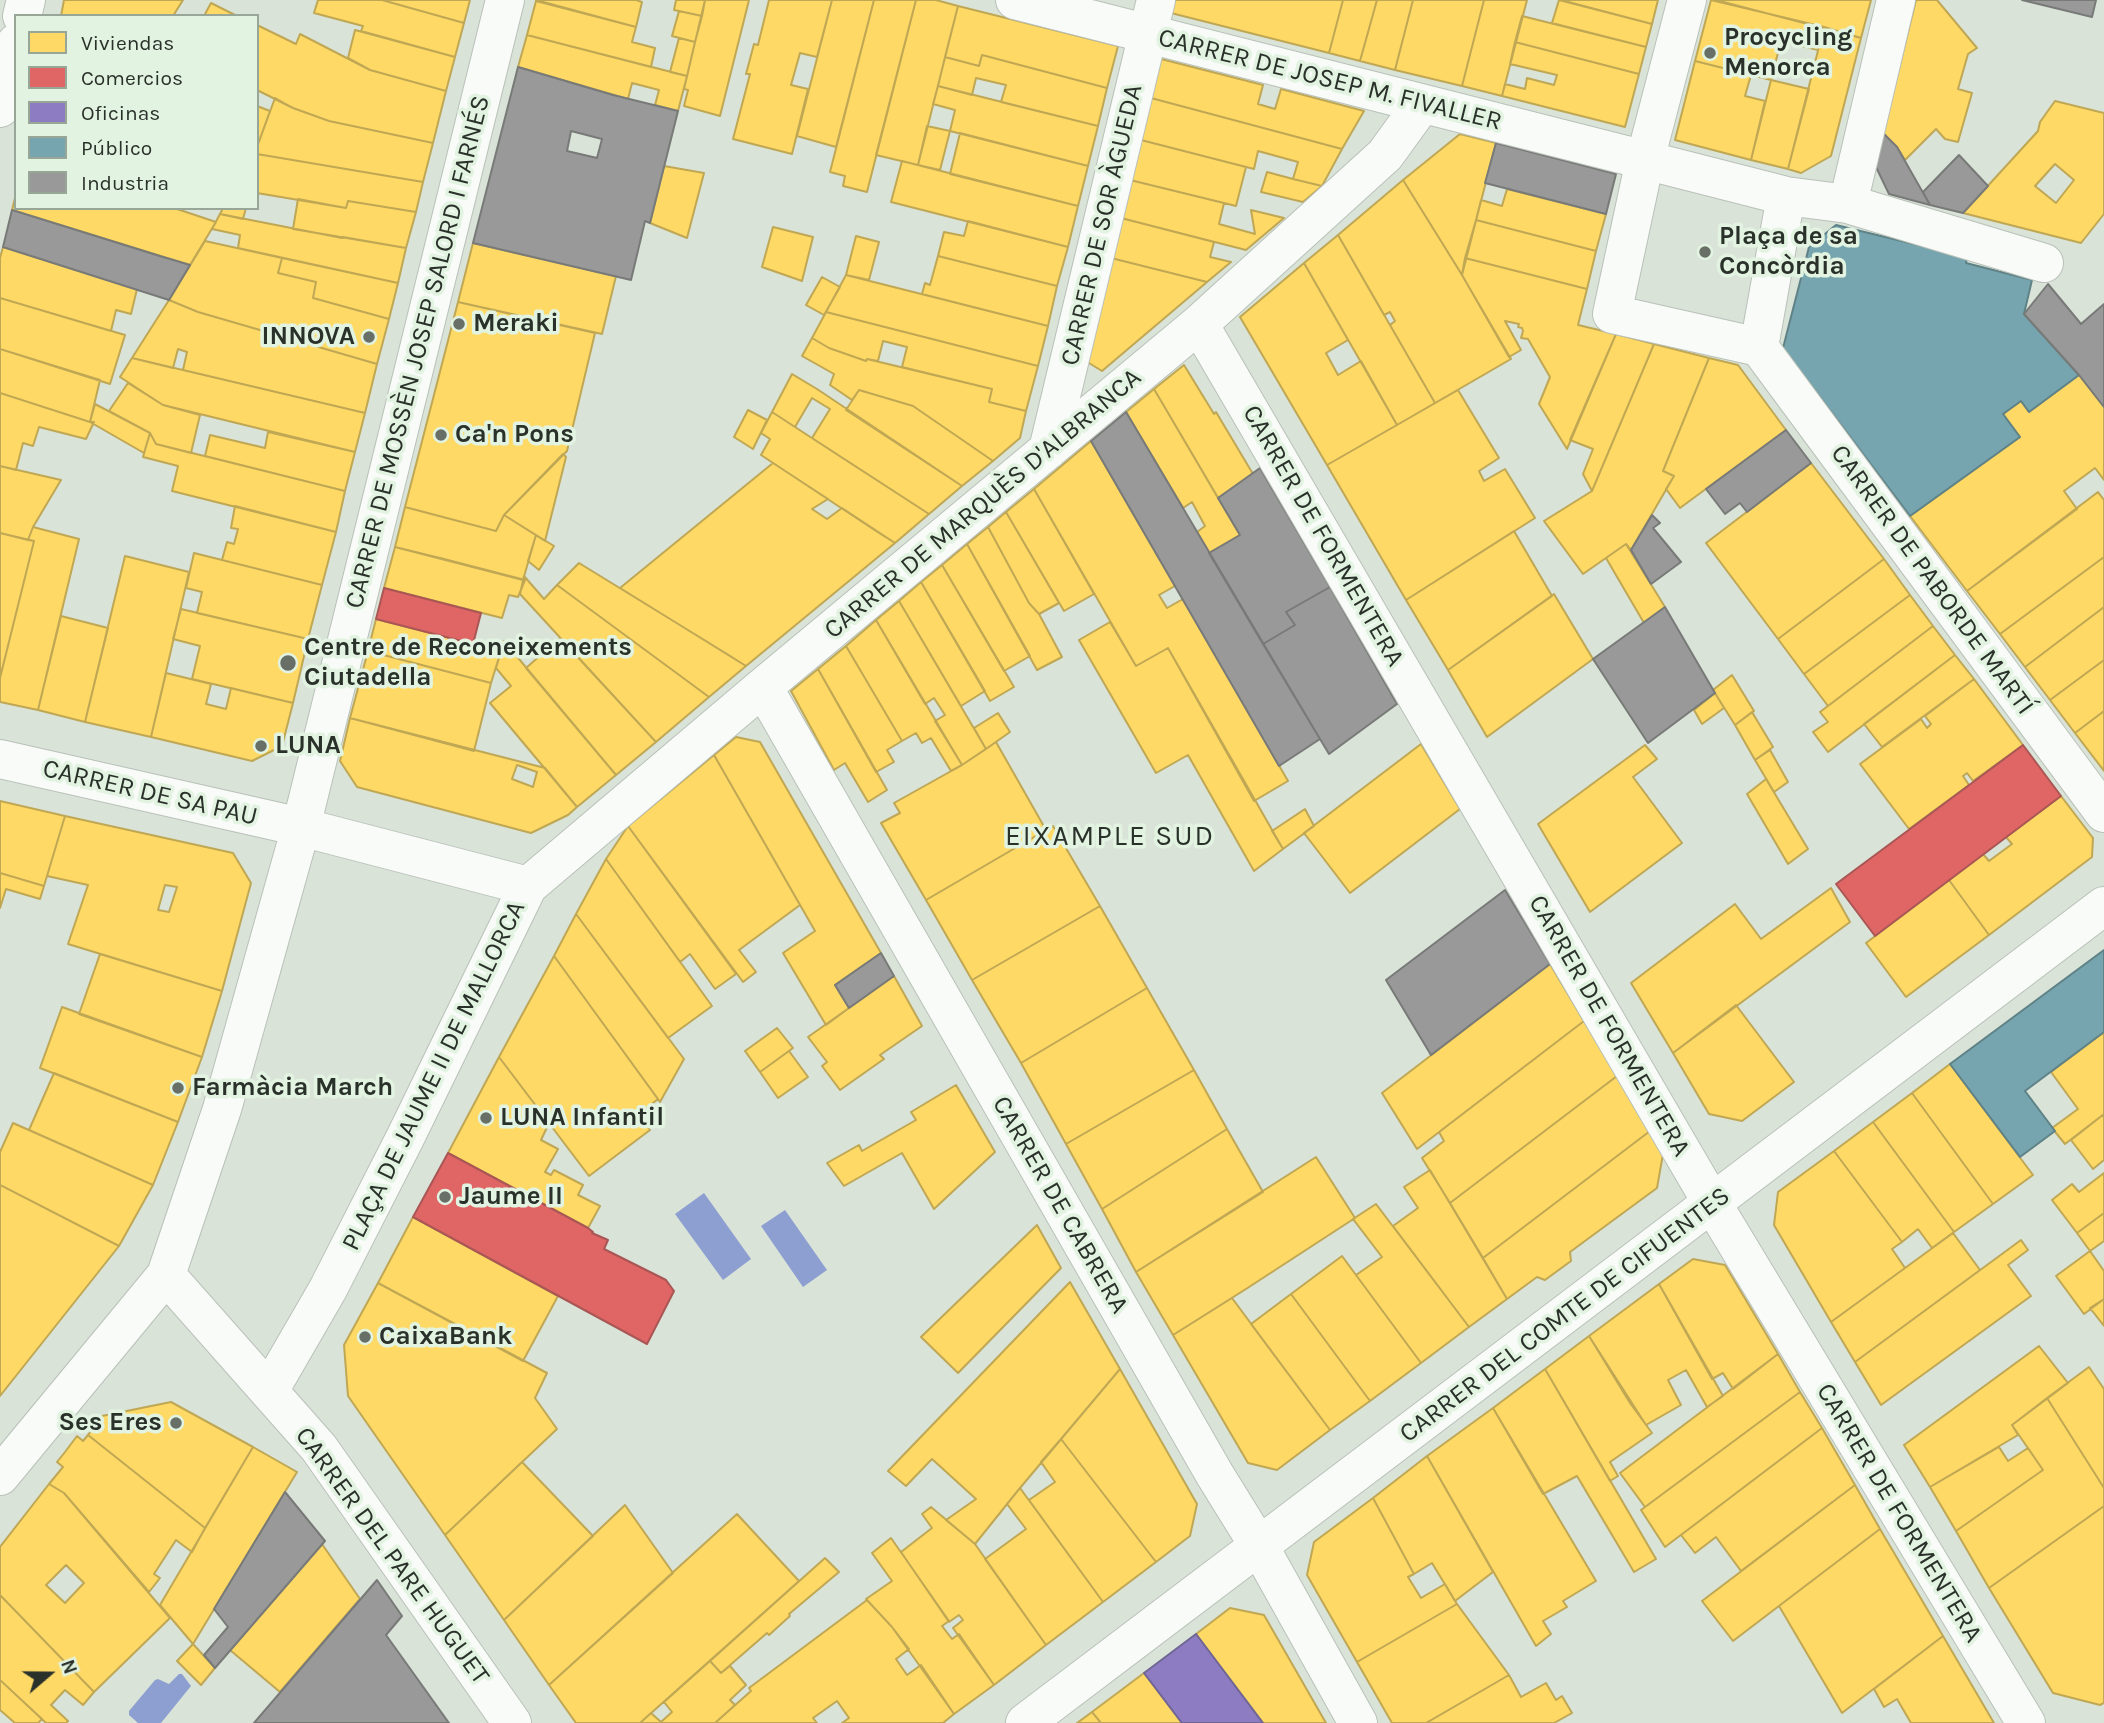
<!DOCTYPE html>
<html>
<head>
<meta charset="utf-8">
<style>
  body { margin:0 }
  #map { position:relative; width:2104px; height:1723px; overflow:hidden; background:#d9e3d8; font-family:Karla,sans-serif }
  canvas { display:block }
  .legend { position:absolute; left:14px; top:14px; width:245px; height:196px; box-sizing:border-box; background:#e2f4e1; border:2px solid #98a698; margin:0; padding:9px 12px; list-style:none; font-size:21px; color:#2a312a }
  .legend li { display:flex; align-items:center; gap:14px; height:35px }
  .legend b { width:35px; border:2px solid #98a698 }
  .north { position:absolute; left:14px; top:1639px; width:70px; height:70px; -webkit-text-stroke:5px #e2f4e1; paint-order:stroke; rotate:70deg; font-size:19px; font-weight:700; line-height:28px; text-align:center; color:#2a312a }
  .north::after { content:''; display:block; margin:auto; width:24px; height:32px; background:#2a312a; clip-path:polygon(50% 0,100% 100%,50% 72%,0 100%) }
</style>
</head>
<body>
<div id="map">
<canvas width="2104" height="1723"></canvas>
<ul class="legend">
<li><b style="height:19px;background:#ffd966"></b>Viviendas</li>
<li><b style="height:19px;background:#e06666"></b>Comercios</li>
<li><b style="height:19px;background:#8e7cc3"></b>Oficinas</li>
<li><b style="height:19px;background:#76a5af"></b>Público</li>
<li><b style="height:19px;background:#999"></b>Industria</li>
</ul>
<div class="north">N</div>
</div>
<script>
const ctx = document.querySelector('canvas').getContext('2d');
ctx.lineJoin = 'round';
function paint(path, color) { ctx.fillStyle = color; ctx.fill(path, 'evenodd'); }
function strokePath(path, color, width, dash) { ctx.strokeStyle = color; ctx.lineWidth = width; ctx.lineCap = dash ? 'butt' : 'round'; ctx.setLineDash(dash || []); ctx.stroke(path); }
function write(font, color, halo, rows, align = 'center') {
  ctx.font = font + ' Karla,sans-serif'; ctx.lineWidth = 7; ctx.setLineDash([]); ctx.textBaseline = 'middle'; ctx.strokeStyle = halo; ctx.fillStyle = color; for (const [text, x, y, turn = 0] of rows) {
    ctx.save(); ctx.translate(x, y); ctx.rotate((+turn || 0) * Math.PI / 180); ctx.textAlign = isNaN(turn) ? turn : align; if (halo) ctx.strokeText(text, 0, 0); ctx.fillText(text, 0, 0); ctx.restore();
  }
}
const water = new Path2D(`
  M704,1193L751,1259L723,1280L675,1214Z
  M785,1210L827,1270L803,1287L761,1226Z
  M179,1674H182L191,1686L161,1723H138L129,1715V1711L155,1680L158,1679L169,1684Z`);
const homes = new Path2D(`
  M64,0H183L173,16H61Z
  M318,0H382L464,23L455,57L361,31L363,26L314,13Z
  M382,0H470L464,23Z
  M536,0H636L642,2L636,27Z
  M676,0H705L702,16L674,10Z
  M705,0H749L720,116L684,106L688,90L684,89Z
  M769,0H832L817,57L800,53L791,85L808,89L792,154L733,139L750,74H746L754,44L758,45Z
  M832,0H874L836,147L797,136Z
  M874,0H916L867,192L843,186L845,176L830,172Z
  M916,0H936L958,6L918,165L876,155Z
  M1174,0H1343L1329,53L1171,13Z
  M1343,0H1377L1360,61L1329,53Z
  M1377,0H1413L1395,70L1360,61Z
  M1413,0H1484L1462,86L1395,70Z
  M1484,0H1527L1502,96L1462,86Z
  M1559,0L1652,24L1646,47L1552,23Z
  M1561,0H1658L1652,24Z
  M1711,0L1824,27L1818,50L1781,41L1771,80L1695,61Z
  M1716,0H1871L1861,38Z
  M1916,0H1937L1977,48L1968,54L1958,89L1972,93L1958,142L1945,139L1936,129L1905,160L1897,147L1883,133Z
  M536,1L636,27L632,42L655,48L651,67L527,35Z
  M211,3L237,16H204Z
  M958,6L1118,46L1107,88L982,55L979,66L945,57Z
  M679,11L702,16L695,42L672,36Z
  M1522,16L1646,47L1639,74L1515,42Z
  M257,25L296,44L300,34L370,70L446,91L433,143L329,121L293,108L257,90Z
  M1824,27L1861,38L1831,156L1801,173L1788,169Z
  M355,30L455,57L446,91L370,70L348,58Z
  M527,35L687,76L678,111L655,105L659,90L632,83L628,99L518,67Z
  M679,38L695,42L687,76L670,72Z
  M1515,42L1639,74L1625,127L1502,96L1505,84L1525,89L1527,78L1554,85L1557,75L1510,64Z
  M982,55L1107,88L1098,126L1001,102L1006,85L976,78L972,95L938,86L945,57L979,66Z
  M1161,59L1263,85L1258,104L1275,109L1281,89L1364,111L1342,149L1151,98Z
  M1695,61L1751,75L1745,96L1765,101L1751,160L1675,140Z
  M1771,80L1809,89L1788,169L1751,160Z
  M938,86L1098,126L1088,166L950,131L955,110L933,104Z
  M275,98L293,108L329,121L433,143L423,182L257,154V147Z
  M1151,98L1342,149L1322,186L1293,179L1298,162L1258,151L1254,169L1141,140Z
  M2055,101L2104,113V214L2081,243L1963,213L2038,131L2040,122ZM2055,164L2074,180L2056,203L2035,186Z
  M257,106L270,111L257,147Z
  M927,126L950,131L940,170L918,165Z
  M960,133L1088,166L1078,206L950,174Z
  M1460,134L1496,143L1462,275L1403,180Z
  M1141,140L1246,167L1236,206L1130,180Z
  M257,154L423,182L416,212L348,201L346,208L257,193Z
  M902,161L1078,206L1068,247L891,202Z
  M664,166L704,173L687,238L650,223Z
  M1267,172L1293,179L1322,186L1303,202L1261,192Z
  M1130,180L1224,203L1219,224L1255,234L1251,210L1284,218L1246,250L1121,218Z
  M1403,180L1459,270L1511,359L1435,403L1390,325L1395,321L1390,312L1384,315L1338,235Z
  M1507,189L1606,214L1596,251L1476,220L1481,200L1502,206Z
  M16,194V208H174L216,222L190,265L12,210Z
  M298,199L346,208L348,201L416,212L406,248L293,229Z
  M223,208H246L243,219L220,214Z
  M220,214L342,238L343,237L406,248L398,283L238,248L240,235L212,229Z
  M1121,218L1214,242L1210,257L1231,262L1207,282L1111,258Z
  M1476,220L1596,251L1587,289L1465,258Z
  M968,221L1068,247L1057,286L938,256L944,232L964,236Z
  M773,227L813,237L802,281L762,267Z
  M1338,235L1435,403L1397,425L1304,263Z
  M856,236L879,242L869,280L846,275Z
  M205,241L282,258L278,273L316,282L313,298L389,319L377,364L198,312L169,300Z
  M473,243L616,276L602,334L458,302Z
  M3,247L137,289L131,314L116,310L111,331L0,298V258Z
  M938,256L1057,286L1048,326L922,294L925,283L930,285Z
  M282,258L398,283L389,319L313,298L316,282L278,273Z
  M1111,258L1207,282L1102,371L1084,360Z
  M1465,258L1587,289L1578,325L1616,334L1567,449L1539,404L1550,377L1528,339L1521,338L1523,331L1522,328L1518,327L1519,324L1505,321L1521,350L1509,357L1462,275Z
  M1304,263L1348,340L1326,353L1338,375L1361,361L1397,425L1327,465L1240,317Z
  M846,275L1048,326L1038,366L826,312Z
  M822,277L840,287L824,315L806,305Z
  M0,298L125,335L110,384L0,349Z
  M169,300L198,312L377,364L365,413L183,370L187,352L178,349L173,368L132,358Z
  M458,302L595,333L567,451L504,515L496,531L405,507Z
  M826,312L1038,366L1026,411L989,402L992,389L902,367L907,347L883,341L878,361L867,359L866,361L829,348L812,338Z
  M1616,334L1654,344L1592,491L1583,474L1593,449L1570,440Z
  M812,338L829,348L866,361L867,359L992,389L989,402L1026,411L1020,438L993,461L913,406L859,390L852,400L830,385L834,374L802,356Z
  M1654,344L1709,358L1663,471L1674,476L1631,550L1626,544L1583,574L1544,521L1592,491Z
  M0,349L100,380L90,422L0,393Z
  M132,358L365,413L355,452L163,405L120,377Z
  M1709,358L1738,365L1786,430L1680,508L1666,489L1674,476L1663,471Z
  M1184,365L1214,414L1216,412L1253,474L1218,498L1154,389Z
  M792,374L817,389L962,486L929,514L812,438L830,409L812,398L795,427L772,412Z
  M2079,375L2104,407V480L2095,468L2064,491L2077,509L1967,591L1910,516L2020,437L2003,414L2021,401L2029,412Z
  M128,383L163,405L200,415L191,453L156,444L150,433L109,411Z
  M1154,389L1240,535L1209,553L1197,532L1205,526L1192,502L1183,508L1126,412Z
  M859,390L913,406L993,461L962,486L846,410Z
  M1458,390L1499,458L1479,471L1484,481L1505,469L1535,518L1406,600L1327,465Z
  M0,393L90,422H94L86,439L39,427L33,446L23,443L16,470L0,466Z
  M95,404L150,433L144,453L90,422Z
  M748,410L767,420L753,449L734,437Z
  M772,412L841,457L929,514L895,543L876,531L761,455L770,439L761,433Z
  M268,432L355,452L345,491L205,456L210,435L265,448Z
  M150,433L156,444L345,491L336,532L172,491L178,466L143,457Z
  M1091,441L1175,586L1159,595L1167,608L1183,599L1288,781L1254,801L1168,648L1136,666L1034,489Z
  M563,454L566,457L545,541L504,515Z
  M773,463L828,499L812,509L827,519L842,508L895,543L746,666L620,588Z
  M1811,463L1884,559L1778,639L1706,543Z
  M0,466L61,480L33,527L28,540L0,533Z
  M1034,489L1094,594L1064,611L1006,512Z
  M2098,492L2104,500V557L2000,634L1967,591Z
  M235,506L336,532L322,585L222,560L227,542L234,544L238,529L231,528Z
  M405,507L496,531L504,515L536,535L523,580L395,547Z
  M1006,512L1059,603L1039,614L1029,603L988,527Z
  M33,527L79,539L38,710L0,702V678L34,541L28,540Z
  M988,527L1029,603L1039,614L1062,657L1037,670L967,544Z
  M1514,531L1552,596L1448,670L1406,600Z
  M0,533L34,541L0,678Z
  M536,535L554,546L539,570L528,561Z
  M967,544L1030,656L1004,671L942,565Z
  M1626,544L1665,607L1644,623L1606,558Z
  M395,547L444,559L525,580L518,597L509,595L502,618L384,588Z
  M194,553L322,585L308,639L197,613L202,592L186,588Z
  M125,556L189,572L151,737L85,722Z
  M2104,557V607L2025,667L2000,634Z
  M1884,559L1910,595L1804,674L1778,639Z
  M579,563L727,654L746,666L709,697L557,585Z
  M942,565L1014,687L990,701L921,582Z
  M524,576L544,599L557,585L709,697L656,742L520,594Z
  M921,582L985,691L961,706L899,601Z
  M1554,594L1593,659L1487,737L1448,670Z
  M1910,595L1933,626L1828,706L1804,674Z
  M899,601L986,749L962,765L935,721L945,715L934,698L925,704L876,620Z
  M2104,607V660L2050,700L2025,667Z
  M181,609L308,639L293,703L192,679L200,646L173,639Z
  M61,616L108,628L85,722L38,710Z
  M376,619L501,651L491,683L368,651Z
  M876,620L962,765L951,771L931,738L922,743L916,733L902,741L846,646Z
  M1110,622L1136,666L1168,648L1283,849L1254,871L1188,755L1156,773L1079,640Z
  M1933,626L1955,655L1828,752L1813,732L1828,722L1820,712Z
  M560,638L656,742L616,775L526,668Z
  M504,641L616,775L577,807L490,703L511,686L496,668Z
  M846,646L902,741L887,750L894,762L876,772L818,669Z
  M368,651L491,683L474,751L350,718Z
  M1955,655L1974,679L1882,747L1864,724Z
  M2104,660V711L2075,733L2050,700Z
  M818,669L887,790L868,802L845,763L834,770L791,691Z
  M166,673L211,684L206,704L226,709L231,688L293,703L282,746L252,761L151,737Z
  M1732,675L1754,711L1735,725L1713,690Z
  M1974,679L2023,745L1973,781L1967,773L1963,776L1969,785L1909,829L1860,764L1921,719L1927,728L1931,724L1925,716Z
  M1715,693L1724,708L1702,724L1694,710Z
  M2104,711V771L2075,733Z
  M1752,712L1773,747L1755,760L1735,725Z
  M998,713L1010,732L986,749L974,728Z
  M350,718L545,768L577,807L568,815L531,833L357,787L340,761ZM517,765L537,772L533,787L512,779Z
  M736,737L760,742L881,953L835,985L849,1008L826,1025L783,953L815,931L714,755Z
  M996,742L1046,830L926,900L881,823L900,813L894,803L962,765Z
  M1421,744L1460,809L1350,893L1304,833Z
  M1645,745L1657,759L1633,777L1682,843L1590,912L1538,824Z
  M1770,750L1788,782L1774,792L1755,760Z
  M714,755L800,905L739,950L756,972L743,982L628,826Z
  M1766,779L1808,849L1788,864L1747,794Z
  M2061,796L2093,838L2092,857L1989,935L1949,880L1983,854L1989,861L2012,844L2006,837Z
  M0,801L65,816L44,886L0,873Z
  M1305,809L1314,826L1283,849L1272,831Z
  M65,816L233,853L251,883L222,991L68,944L88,885L47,876ZM165,885L177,887L169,912L158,910Z
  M628,826L736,974L715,989L690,954L680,962L606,859Z
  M1053,826L1100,906L972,980L926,900Z
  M606,859L712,1006L668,1038L576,914Z
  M0,873L44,886L40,899L6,889L0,908Z
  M1949,880L1989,935L1906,997L1866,943Z
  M1831,888L1850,922L1673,1053L1631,983L1735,904L1761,939Z
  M1100,906L1147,988L1021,1063L972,980Z
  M576,914L684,1059L660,1102L554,956Z
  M100,954L222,991L202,1057L79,1014Z
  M554,956L658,1099L639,1114L650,1130L589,1176L499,1057Z
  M1550,964L1584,1021L1417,1149L1382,1093Z
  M894,976L922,1026L880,1055L884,1059L840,1090L822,1066L827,1062L808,1037Z
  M1147,988L1194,1070L1066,1144L1021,1063Z
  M1736,1005L1794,1082L1742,1121L1709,1114L1673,1053Z
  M62,1007L202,1057L178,1122L40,1068Z
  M1584,1021L1617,1076L1450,1203L1422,1158L1444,1141L1439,1132Z
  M777,1028L793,1048L760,1072L745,1051Z
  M2104,1032V1114L2065,1144L2052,1128L2078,1109L2051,1072Z
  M789,1051L808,1077L778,1098L760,1072Z
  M499,1057L549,1123L541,1140L558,1149L545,1172L551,1175L554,1170L583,1185L578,1195L600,1206L588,1228L448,1153Z
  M1950,1064L2033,1175L1993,1204L1912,1093Z
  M1194,1070L1227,1129L1102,1209L1066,1144Z
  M54,1073L178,1122L153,1185L29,1130Z
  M1617,1076L1650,1131L1483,1258L1450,1203Z
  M956,1085L995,1152L934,1209L902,1153L844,1186L827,1163L859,1145L862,1151L916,1120L911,1112Z
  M1912,1093L1993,1204L1954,1232L1873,1122Z
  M2104,1114V1160L2093,1169L2071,1140Z
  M1873,1122L1954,1232L1932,1248L1918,1229L1902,1242L1834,1151Z
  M13,1123L153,1185L119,1246L0,1185V1152Z
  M1227,1129L1263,1192L1136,1272L1102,1209Z
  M1650,1131L1663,1154L1657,1188L1570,1252L1571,1261L1545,1280L1537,1277L1507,1299L1483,1258Z
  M1834,1151L1902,1242L1892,1249L1905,1268L1831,1322L1774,1225L1778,1192Z
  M1316,1157L1355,1218L1246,1289L1173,1335L1136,1272Z
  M1430,1170L1507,1299L1469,1327L1393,1226L1418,1208L1404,1187Z
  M2104,1173V1213L2077,1233L2052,1200L2072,1184L2079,1192Z
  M0,1185L119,1246L0,1396Z
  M1376,1204L1469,1327L1421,1363L1356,1275L1382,1257L1353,1219Z
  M2104,1213V1241L2090,1251L2077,1233Z
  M413,1217L558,1296L523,1361L378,1283Z
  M1037,1225L1061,1268L958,1373L921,1337Z
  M1953,1233L1980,1270L1855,1362L1831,1322Z
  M2021,1240L2028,1250L2008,1265L2031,1296L1881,1405L1855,1362Z
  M2090,1251L2104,1271V1299L2084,1314L2056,1276Z
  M1342,1256L1421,1363L1370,1401L1291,1294Z
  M1693,1259L1725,1265L1778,1354L1733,1389L1723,1373L1712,1379L1659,1284Z
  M1070,1282L1120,1369L1020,1488L975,1544L946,1520L976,1499L932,1459L906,1486L888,1471Z
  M378,1283L547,1373L535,1398L557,1429L445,1535L348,1396L344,1345Z
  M1659,1284L1723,1396L1707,1407L1686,1370L1668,1380L1681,1405L1646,1425L1589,1336Z
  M1291,1294L1370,1401L1330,1430L1251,1324Z
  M1232,1298L1330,1430L1277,1470L1248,1463L1173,1335Z
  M2104,1299V1326L2090,1308Z
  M1589,1336L1630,1403L1652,1433L1610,1462L1618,1476L1610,1481L1545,1369Z
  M2039,1346L2068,1383L2012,1425L2018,1435L1930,1487L1904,1445Z
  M1778,1354L1800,1392L1645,1507L1620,1473Z
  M2089,1367L2104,1389V1488L2047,1398Z
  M1120,1369L1197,1504L1190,1536L1156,1562L1061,1439Z
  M1545,1369L1656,1559L1634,1572L1577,1476L1543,1494L1493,1408Z
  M1800,1392L1822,1428L1665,1547L1641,1510Z
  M2047,1398L2104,1488V1506L1989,1588L1956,1531L2043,1470L2012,1425Z
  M171,1402L253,1447L205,1528L88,1435L102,1416Z
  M1493,1408L1596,1581L1563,1601L1567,1607L1543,1621L1551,1634L1536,1646L1427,1456Z
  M1822,1428L1855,1485L1741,1571L1716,1537L1695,1553L1681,1535Z
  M88,1435L205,1528L192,1552L176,1540L154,1574L160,1578L149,1592L64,1493L49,1484L63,1467L57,1462L65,1452L77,1436L83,1441Z
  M1061,1439L1156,1562L1103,1602L1029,1500L1055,1482L1041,1462Z
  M253,1447L297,1472L193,1644L160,1605Z
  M1999,1447L2008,1461L2028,1448L2043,1470L1956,1531L1930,1487Z
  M1427,1456L1493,1572L1455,1601L1432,1563L1414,1574L1373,1498Z
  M522,1462L593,1536L504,1620L445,1535Z
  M49,1484L64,1493L170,1618L94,1692L0,1595V1547ZM66,1565L84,1583L65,1603L46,1585Z
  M1855,1485L1880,1529L1733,1641L1702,1601Z
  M1020,1488L1103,1602L1046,1645L985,1559L1026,1529L1007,1504Z
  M1373,1498L1414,1574L1408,1577L1421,1598L1445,1584L1457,1604L1357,1662L1307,1575L1314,1542Z
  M625,1505L673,1573L549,1685L504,1620Z
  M2104,1506V1703L2100,1705L2053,1693L1989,1588Z
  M931,1507L975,1544L1046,1645L994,1685L953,1628L963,1620L959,1615L949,1622L901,1552L932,1528L922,1514Z
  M737,1514L799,1581L640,1723H576L549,1685Z
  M1880,1529L1943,1636L1842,1713L1779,1606Z
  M891,1538L949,1621L942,1626L952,1639L959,1634L994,1685L954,1714L892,1627L866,1599L892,1581L872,1553Z
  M322,1544L360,1599L280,1692L230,1650Z
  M825,1558L839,1572L789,1614L790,1616L769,1635L767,1633L721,1673L710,1661Z
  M0,1595L94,1692L83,1705L65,1690L51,1705L68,1721L66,1723H46L0,1680Z
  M867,1600L892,1627L909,1649L896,1659L907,1675L921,1665L954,1714L943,1723H842L849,1718L837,1701L813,1718L817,1723H715L751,1691L749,1688Z
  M1457,1604L1509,1675L1426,1723H1392L1357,1662Z
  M1230,1608L1264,1615L1326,1723H1263L1196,1634Z
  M1943,1636L1994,1723H1911L1897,1699L1884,1707L1874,1689Z
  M193,1644L215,1668L201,1685L177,1661Z
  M710,1661L721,1673L730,1666L746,1685L730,1700L735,1705L715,1723H640L651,1713L661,1722L672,1712L664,1702Z
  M1144,1673L1182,1723H1101L1092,1712Z
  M1509,1675L1521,1697L1546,1683L1556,1700L1562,1696L1572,1713L1554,1723H1426Z
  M0,1680L42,1719L38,1723H15L0,1710Z
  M1092,1712L1101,1723H1077Z`);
const shops = new Path2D(`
  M384,588L481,613L473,644L376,619Z
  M2023,745L2061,796L1875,936L1836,884Z
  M448,1153L588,1228L593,1232L592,1233L608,1240L604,1249L666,1280L674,1291L647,1344L413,1217Z`);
const offices = new Path2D(`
  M1196,1634L1263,1723H1182L1144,1673Z`);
const public = new Path2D(`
  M1836,225L1967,257L1966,263L2032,280L2024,314L2079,375L2029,412L2021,401L2003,414L2020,437L1910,516L1783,348L1809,247Z
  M2104,950V1032L2025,1091L2055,1131L2020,1157L1950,1064Z`);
const industry = new Path2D(`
  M2022,0H2096L2092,17Z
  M518,67L613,95L678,111L650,223L645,221L631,280L473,243ZM571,131L602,139L597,158L567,151Z
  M1883,133L1897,147L1930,205L1889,194L1875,165Z
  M1496,143L1616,174L1606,214L1485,183Z
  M1959,155L1988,186L1963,213L1930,205L1923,192Z
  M12,210L163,257L190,265L169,300L3,247Z
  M2048,284L2081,324L2104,304V407L2079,375L2024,314Z
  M1126,412L1320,739L1279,766L1091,441Z
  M1786,430L1811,463L1747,512L1740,503L1725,514L1706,489Z
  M1260,468L1330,587L1286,612L1295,625L1263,644L1209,553L1240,535L1218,498Z
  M1652,515L1660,523L1653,528L1681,562L1651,584L1631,550Z
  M1330,587L1397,704L1329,754L1263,644L1295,625L1286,612Z
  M1665,607L1715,693L1648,743L1593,659Z
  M1505,890L1550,964L1431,1055L1386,980Z
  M881,953L894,976L849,1008L835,985Z
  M285,1492L325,1541L215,1668L204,1655L228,1627L214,1609Z
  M377,1580L402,1616L386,1635L449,1723H254Z`);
const street = new Path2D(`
  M505,0L301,827L222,1109L166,1275L319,1448L512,1723
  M1015,0L1645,160L1687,0
  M22,16L26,0
  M0,108L16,43
  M1786,196L1759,347L1612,314L1645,160L1786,196L1848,204L1896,0
  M1848,204L2044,263
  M1199,324L1712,1203L2026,1723
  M1759,347L2104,813
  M1048,450L1156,0
  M763,687L1215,1475L1259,1546L1358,1723
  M0,759L301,827L528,886L405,1138L328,1289L269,1391
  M528,886L763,687L1199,324L1385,155L1422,104
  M0,1476L166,1275
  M1025,1723L2104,906`);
const markers = [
  [1710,53,7,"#676f67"],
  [1705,252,7,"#676f67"],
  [459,324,7,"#676f67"],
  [369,337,7,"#676f67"],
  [441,435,7,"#676f67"],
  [288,663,9,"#676f67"],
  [261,746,7,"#676f67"],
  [178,1088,7,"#676f67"],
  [486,1118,7,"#676f67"],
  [445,1197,7,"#676f67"],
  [365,1337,7,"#676f67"],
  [176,1423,7,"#676f67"]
];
const poiNames = [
  ["Procycling",1724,38],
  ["Menorca",1724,68],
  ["Plaça de sa",1719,237],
  ["Concòrdia",1719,267],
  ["Meraki",473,324],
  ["INNOVA",355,337,"right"],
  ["Ca'n Pons",455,435],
  ["Centre de Reconeixements",304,648],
  ["Ciutadella",304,678],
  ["LUNA",275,746],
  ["Farmàcia March",192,1088],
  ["LUNA Infantil",500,1118],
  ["Jaume II",459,1197],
  ["CaixaBank",379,1337],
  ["Ses Eres",162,1423,"right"]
];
const streetNames = [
  ["CARRER DE JOSEP M. FIVALLER",1330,80,14],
  ["CARRER DE SOR ÀGUEDA",1102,225,-77],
  ["CARRER DE MOSSÈN JOSEP SALORD I FARNÉS",418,352,-76],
  ["CARRER DE MARQUÈS D'ALBRANCA",983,504,-40],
  ["CARRER DE FORMENTERA",1323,536,60],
  ["CARRER DE PABORDE MARTÍ",1932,580,54],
  ["CARRER DE SA PAU",150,793,13],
  ["CARRER DE FORMENTERA",1609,1026,60],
  ["PLAÇA DE JAUME II DE MALLORCA",434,1076,-64],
  ["CARRER DE CABRERA",1060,1205,60],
  ["CARRER DEL COMTE DE CIFUENTES",1565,1315,-37],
  ["CARRER DE FORMENTERA",1899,1513,59],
  ["CARRER DEL PARE HUGUET",392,1556,54]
];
const neighbourhoodNames = [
  ["EIXAMPLE SUD",1110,837]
];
paint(water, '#8d9ed0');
paint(homes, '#ffd966');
strokePath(homes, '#bfa754', 2);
paint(shops, '#e06666');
strokePath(shops, '#a95654', 2);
paint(offices, '#8e7cc3');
strokePath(offices, '#706695', 2);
paint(public, '#76a5af');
strokePath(public, '#5f8287', 2);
paint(industry, '#999');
strokePath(industry, '#787a78', 2);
strokePath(street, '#b9c1b8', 40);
strokePath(street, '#f9fbf9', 38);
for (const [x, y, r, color] of markers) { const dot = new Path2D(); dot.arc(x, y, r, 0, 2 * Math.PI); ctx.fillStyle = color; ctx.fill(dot); strokePath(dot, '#e2f4e1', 2.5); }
write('bold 26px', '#2a312a', '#e2f4e1', poiNames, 'left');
write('26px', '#2a312a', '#e2f4e1', streetNames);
ctx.letterSpacing = '2px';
write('28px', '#2a312a', '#e2f4e1', neighbourhoodNames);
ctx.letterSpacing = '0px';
</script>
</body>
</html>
